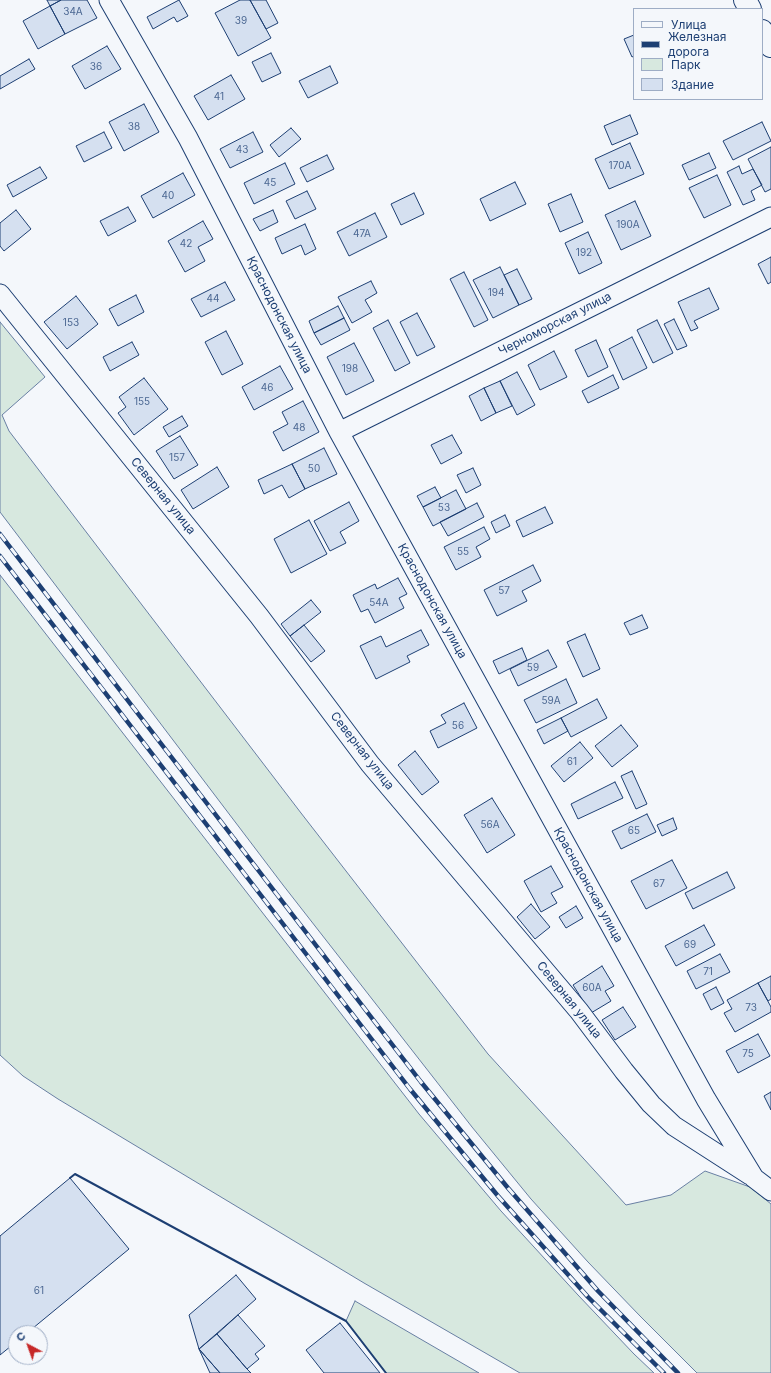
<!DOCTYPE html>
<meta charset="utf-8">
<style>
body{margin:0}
#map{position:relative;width:771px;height:1373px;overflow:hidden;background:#f4f7fb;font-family:Inter,sans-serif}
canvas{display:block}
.legend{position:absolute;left:633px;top:8px;width:130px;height:92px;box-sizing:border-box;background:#f4f7fb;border:1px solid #9eadc5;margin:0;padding:5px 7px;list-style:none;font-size:12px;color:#1d3f73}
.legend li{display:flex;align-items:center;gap:8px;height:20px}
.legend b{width:20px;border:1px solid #9eadc5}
.north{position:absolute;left:8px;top:1325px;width:40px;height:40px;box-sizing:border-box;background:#f4f7fb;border:1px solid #9eadc5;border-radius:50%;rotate:319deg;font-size:11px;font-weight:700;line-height:16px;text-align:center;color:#1d3f73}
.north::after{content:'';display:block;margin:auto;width:14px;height:18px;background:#c62828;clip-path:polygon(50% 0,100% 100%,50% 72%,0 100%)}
</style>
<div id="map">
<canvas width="771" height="1373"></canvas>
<ul class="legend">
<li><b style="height:5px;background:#f4f7fb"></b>Улица</li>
<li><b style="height:5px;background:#1d3f73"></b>Железная дорога</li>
<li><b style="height:11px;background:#d7e8df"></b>Парк</li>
<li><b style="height:11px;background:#d5e0f0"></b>Здание</li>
</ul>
<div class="north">С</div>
</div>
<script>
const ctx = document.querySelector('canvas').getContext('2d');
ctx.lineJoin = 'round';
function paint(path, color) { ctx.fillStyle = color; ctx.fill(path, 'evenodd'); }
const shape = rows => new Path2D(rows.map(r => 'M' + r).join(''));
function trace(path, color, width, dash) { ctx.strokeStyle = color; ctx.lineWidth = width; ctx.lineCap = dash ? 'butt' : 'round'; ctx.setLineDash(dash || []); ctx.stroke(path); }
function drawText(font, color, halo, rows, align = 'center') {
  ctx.font = font + ' Inter,sans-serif'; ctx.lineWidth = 3; ctx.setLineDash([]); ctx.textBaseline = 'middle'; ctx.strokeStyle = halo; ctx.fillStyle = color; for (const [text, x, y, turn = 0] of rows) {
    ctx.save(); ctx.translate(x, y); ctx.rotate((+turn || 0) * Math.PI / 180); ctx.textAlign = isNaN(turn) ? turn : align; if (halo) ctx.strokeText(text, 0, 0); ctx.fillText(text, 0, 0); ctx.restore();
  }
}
const green = shape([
 [0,322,45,377,2,415,9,431,301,813,488,1054,626,1205,671,1195,705,1171,750,1187,771,1204,771,1373,697,1373,640,1316,588,1262,531,1199,472,1127,283,885,0,512,0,322],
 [0,575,419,1114,501,1211,578,1295,634,1354,654,1373,520,1373,364,1283,58,1099,23,1076,0,1055,0,575],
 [355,1301,479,1373,386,1373,346,1321,355,1301]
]);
paint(green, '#d7e8df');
trace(green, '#687fa3', 1);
const building = shape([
 [47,0,61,0,50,6,47,0],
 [61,0,87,0,97,18,65,34,50,6,61,0],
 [179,0,188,16,177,22,174,17,153,29,147,17,179,0],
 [240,0,250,0,271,38,238,56,215,13,240,0],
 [250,0,266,0,278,23,266,29,250,0],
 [50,6,65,34,38,49,23,21,50,6],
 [634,35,634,56,632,57,624,39,634,35],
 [107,46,121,69,85,89,72,66,107,46],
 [271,53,281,73,262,82,252,62,271,53],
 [29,59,35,69,0,89,0,76,29,59],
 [330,66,338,83,308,98,299,81,330,66],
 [231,75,245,99,208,120,194,96,231,75],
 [144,104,159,132,124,151,109,122,144,104],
 [630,115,638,134,612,145,604,126,630,115],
 [762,122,771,141,733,160,723,141,762,122],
 [291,128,301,139,279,157,270,145,291,128],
 [104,132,112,148,84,162,76,146,104,132],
 [253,132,263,152,230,168,220,149,253,132],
 [630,143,644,174,609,189,595,159,630,143],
 [771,147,771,189,765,192,748,159,771,147],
 [709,153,716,168,689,180,682,165,709,153],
 [327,155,334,169,307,182,300,168,327,155],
 [285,163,295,184,254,204,244,183,285,163],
 [739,166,742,174,753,169,762,185,751,191,755,200,743,205,727,172,739,166],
 [40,167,47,178,13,197,7,185,40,167],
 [183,173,195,195,153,218,141,196,183,173],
 [717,175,731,205,704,218,689,188,717,175],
 [515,182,526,204,490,221,480,199,515,182],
 [307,191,316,209,295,219,286,201,307,191],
 [414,193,424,214,401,225,391,204,414,193],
 [571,194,583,222,560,232,548,204,571,194],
 [635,201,651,236,621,250,605,215,635,201],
 [128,207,136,221,108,236,100,221,128,207],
 [16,210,31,229,4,251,0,246,0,223,16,210],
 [273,210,278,222,260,231,253,219,273,210],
 [375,213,387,237,349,256,337,232,375,213],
 [203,221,213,239,198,247,205,261,185,272,168,241,203,221],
 [305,224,316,249,305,255,301,245,282,254,275,238,305,224],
 [588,232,602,263,579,274,565,243,588,232],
 [771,257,771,282,768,284,758,264,771,257],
 [500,267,519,305,493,318,473,280,500,267],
 [517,269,532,299,519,305,504,275,517,269],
 [464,272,488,320,474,327,450,279,464,272],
 [371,281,377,293,365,300,372,312,352,323,338,297,371,281],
 [225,282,235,300,201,317,191,299,225,282],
 [709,288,719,309,694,321,698,328,691,331,678,302,709,288],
 [136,295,144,312,118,326,109,309,136,295],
 [76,296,98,324,67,349,44,322,76,296],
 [338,306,344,318,314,333,309,321,338,306],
 [417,313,435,347,417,356,400,322,417,313],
 [344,318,350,330,321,345,314,333,344,318],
 [674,319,687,346,677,350,664,324,674,319],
 [388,320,410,363,395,371,373,328,388,320],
 [657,320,673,353,653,363,637,330,657,320],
 [226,331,243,364,222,375,205,342,226,331],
 [632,337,647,368,623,380,609,349,632,337],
 [596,340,608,367,588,377,575,350,596,340],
 [132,342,139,355,110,371,103,357,132,342],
 [354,343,374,381,346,395,327,357,354,343],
 [554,351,567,377,540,390,528,365,554,351],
 [280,366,293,389,254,410,242,387,280,366],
 [517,372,535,405,517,415,500,381,517,372],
 [613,375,619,388,588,403,582,391,613,375],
 [144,378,168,409,134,435,118,413,126,407,119,397,144,378],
 [500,381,512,406,496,413,484,388,500,381],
 [484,388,496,413,481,421,469,396,484,388],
 [303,401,319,432,283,451,273,432,288,424,282,412,303,401],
 [182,416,188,426,169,437,163,427,182,416],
 [452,435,462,453,441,464,431,445,452,435],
 [180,436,198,465,174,479,156,451,180,436],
 [324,448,337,474,305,489,292,464,324,448],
 [292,464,305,489,289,498,282,485,264,494,258,480,292,464],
 [217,467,229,487,193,509,181,490,217,467],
 [473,468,481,485,466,493,457,475,473,468],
 [435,487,441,498,423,507,417,496,435,487],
 [456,490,466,509,433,526,423,507,456,490],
 [349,502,359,521,340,532,346,543,330,551,314,521,349,502],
 [477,503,484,517,448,536,440,522,477,503],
 [545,507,553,523,523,537,516,521,545,507],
 [505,515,510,526,496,533,491,522,505,515],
 [309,520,327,554,291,573,274,539,309,520],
 [484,527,490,539,476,547,481,557,456,570,444,547,484,527],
 [533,565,541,581,522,591,527,601,497,616,484,590,533,565],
 [398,578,407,594,399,598,404,608,375,623,368,609,361,612,353,595,375,584,377,589,398,578],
 [311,600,321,612,290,636,281,624,311,600],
 [642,615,648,628,630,635,624,623,642,615],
 [304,625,325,651,311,662,290,636,304,625],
 [421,630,429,645,407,656,410,662,376,679,360,646,381,636,386,647,421,630],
 [585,634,600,669,583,677,567,642,585,634],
 [522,648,527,660,499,674,493,661,522,648],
 [548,650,557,667,518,686,510,669,548,650],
 [566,679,577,703,536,723,524,700,566,679],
 [597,699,607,718,571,737,561,718,597,699],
 [464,703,477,728,438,748,430,731,446,723,441,715,464,703],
 [561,718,568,731,544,744,537,730,561,718],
 [621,725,638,746,612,767,595,746,621,725],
 [580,742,593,758,564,782,551,766,580,742],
 [415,751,439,782,422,795,398,765,415,751],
 [632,771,647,804,636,809,621,776,632,771],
 [615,782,623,798,578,819,571,804,615,782],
 [492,798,515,835,487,853,464,815,492,798],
 [647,814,656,832,621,849,612,831,647,814],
 [673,818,677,829,662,836,657,825,673,818],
 [672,860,687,888,646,909,631,881,672,860],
 [551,866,563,887,551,893,557,903,541,912,524,881,551,866],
 [727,872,735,888,693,909,685,893,727,872],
 [531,904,550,927,535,939,517,917,531,904],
 [576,906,583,918,566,928,559,917,576,906],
 [704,925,715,945,676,966,665,946,704,925],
 [720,954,730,972,696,989,687,971,720,954],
 [602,966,614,986,605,991,611,1001,591,1013,573,985,602,966],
 [771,976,771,999,768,1001,758,983,771,976],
 [758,983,771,1007,771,1012,735,1032,724,1013,732,1009,727,1000,758,983],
 [716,987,724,1003,711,1010,703,994,716,987],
 [623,1007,636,1027,615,1040,602,1020,623,1007],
 [758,1034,770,1056,738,1073,726,1051,758,1034],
 [771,1092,771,1110,764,1096,771,1092],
 [70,1178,129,1249,27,1333,16,1333,16,1342,0,1355,0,1236,70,1178],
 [236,1275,256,1299,199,1349,189,1315,236,1275],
 [238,1315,265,1346,255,1354,259,1359,247,1369,217,1334,238,1315],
 [340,1323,380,1373,324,1373,306,1350,340,1323],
 [217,1334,247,1369,251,1373,220,1373,199,1349,217,1334],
 [199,1349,220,1373,210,1373,199,1349]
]);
paint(building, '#d5e0f0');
trace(building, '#1d3f73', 1);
const street = shape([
 [109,0,188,138,339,432,706,1099,754,1178,771,1191],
 [0,294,259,616,370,764,579,1011,624,1071,651,1104,674,1126,750,1175],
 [339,432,771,217]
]);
const secondary = shape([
 [745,0,750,9],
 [762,31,771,46]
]);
trace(street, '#1d3f73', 21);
trace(secondary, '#1d3f73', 24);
trace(street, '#f4f7fb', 19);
trace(secondary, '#f4f7fb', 22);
const rail = shape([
 [0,534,421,1082,508,1188,598,1291,678,1373],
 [0,556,410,1089,498,1196,588,1297,664,1373]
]);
trace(rail, '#1d3f73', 4.5);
trace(rail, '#f4f7fb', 3, [9]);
trace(shape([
 [70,1178,75,1174,346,1321,386,1373]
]), '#1d3f73', 2);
drawText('10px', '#4b6792', null, [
 ["34А",73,12],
 ["39",241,21],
 ["36",96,67],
 ["41",219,97],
 ["38",134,127],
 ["43",242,150],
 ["170А",620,166],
 ["45",270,183],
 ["40",168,196],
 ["190А",628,225],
 ["47А",362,234],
 ["42",186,244],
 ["192",584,253],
 ["194",496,293],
 ["44",213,299],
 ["153",71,323],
 ["198",350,369],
 ["46",267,388],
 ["155",142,402],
 ["48",299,428],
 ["157",177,458],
 ["50",314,469],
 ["53",444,508],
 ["55",463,552],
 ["57",504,591],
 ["54А",379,603],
 ["59",533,668],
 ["59А",551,701],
 ["56",458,726],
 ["61",572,762],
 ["56А",490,825],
 ["65",634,831],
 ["67",659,884],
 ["69",690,945],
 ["71",708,972],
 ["60А",592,988],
 ["73",751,1008],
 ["75",748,1054],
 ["61",39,1291]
]);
drawText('12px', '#1d3f73', '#f4f7fb', [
 ["Краснодонская улица",279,315,63],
 ["Черноморская улица",555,324,-27],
 ["Северная улица",163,496,51],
 ["Краснодонская улица",432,601,61],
 ["Северная улица",362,751,52],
 ["Краснодонская улица",588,885,61],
 ["Северная улица",569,1000,51]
]);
</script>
